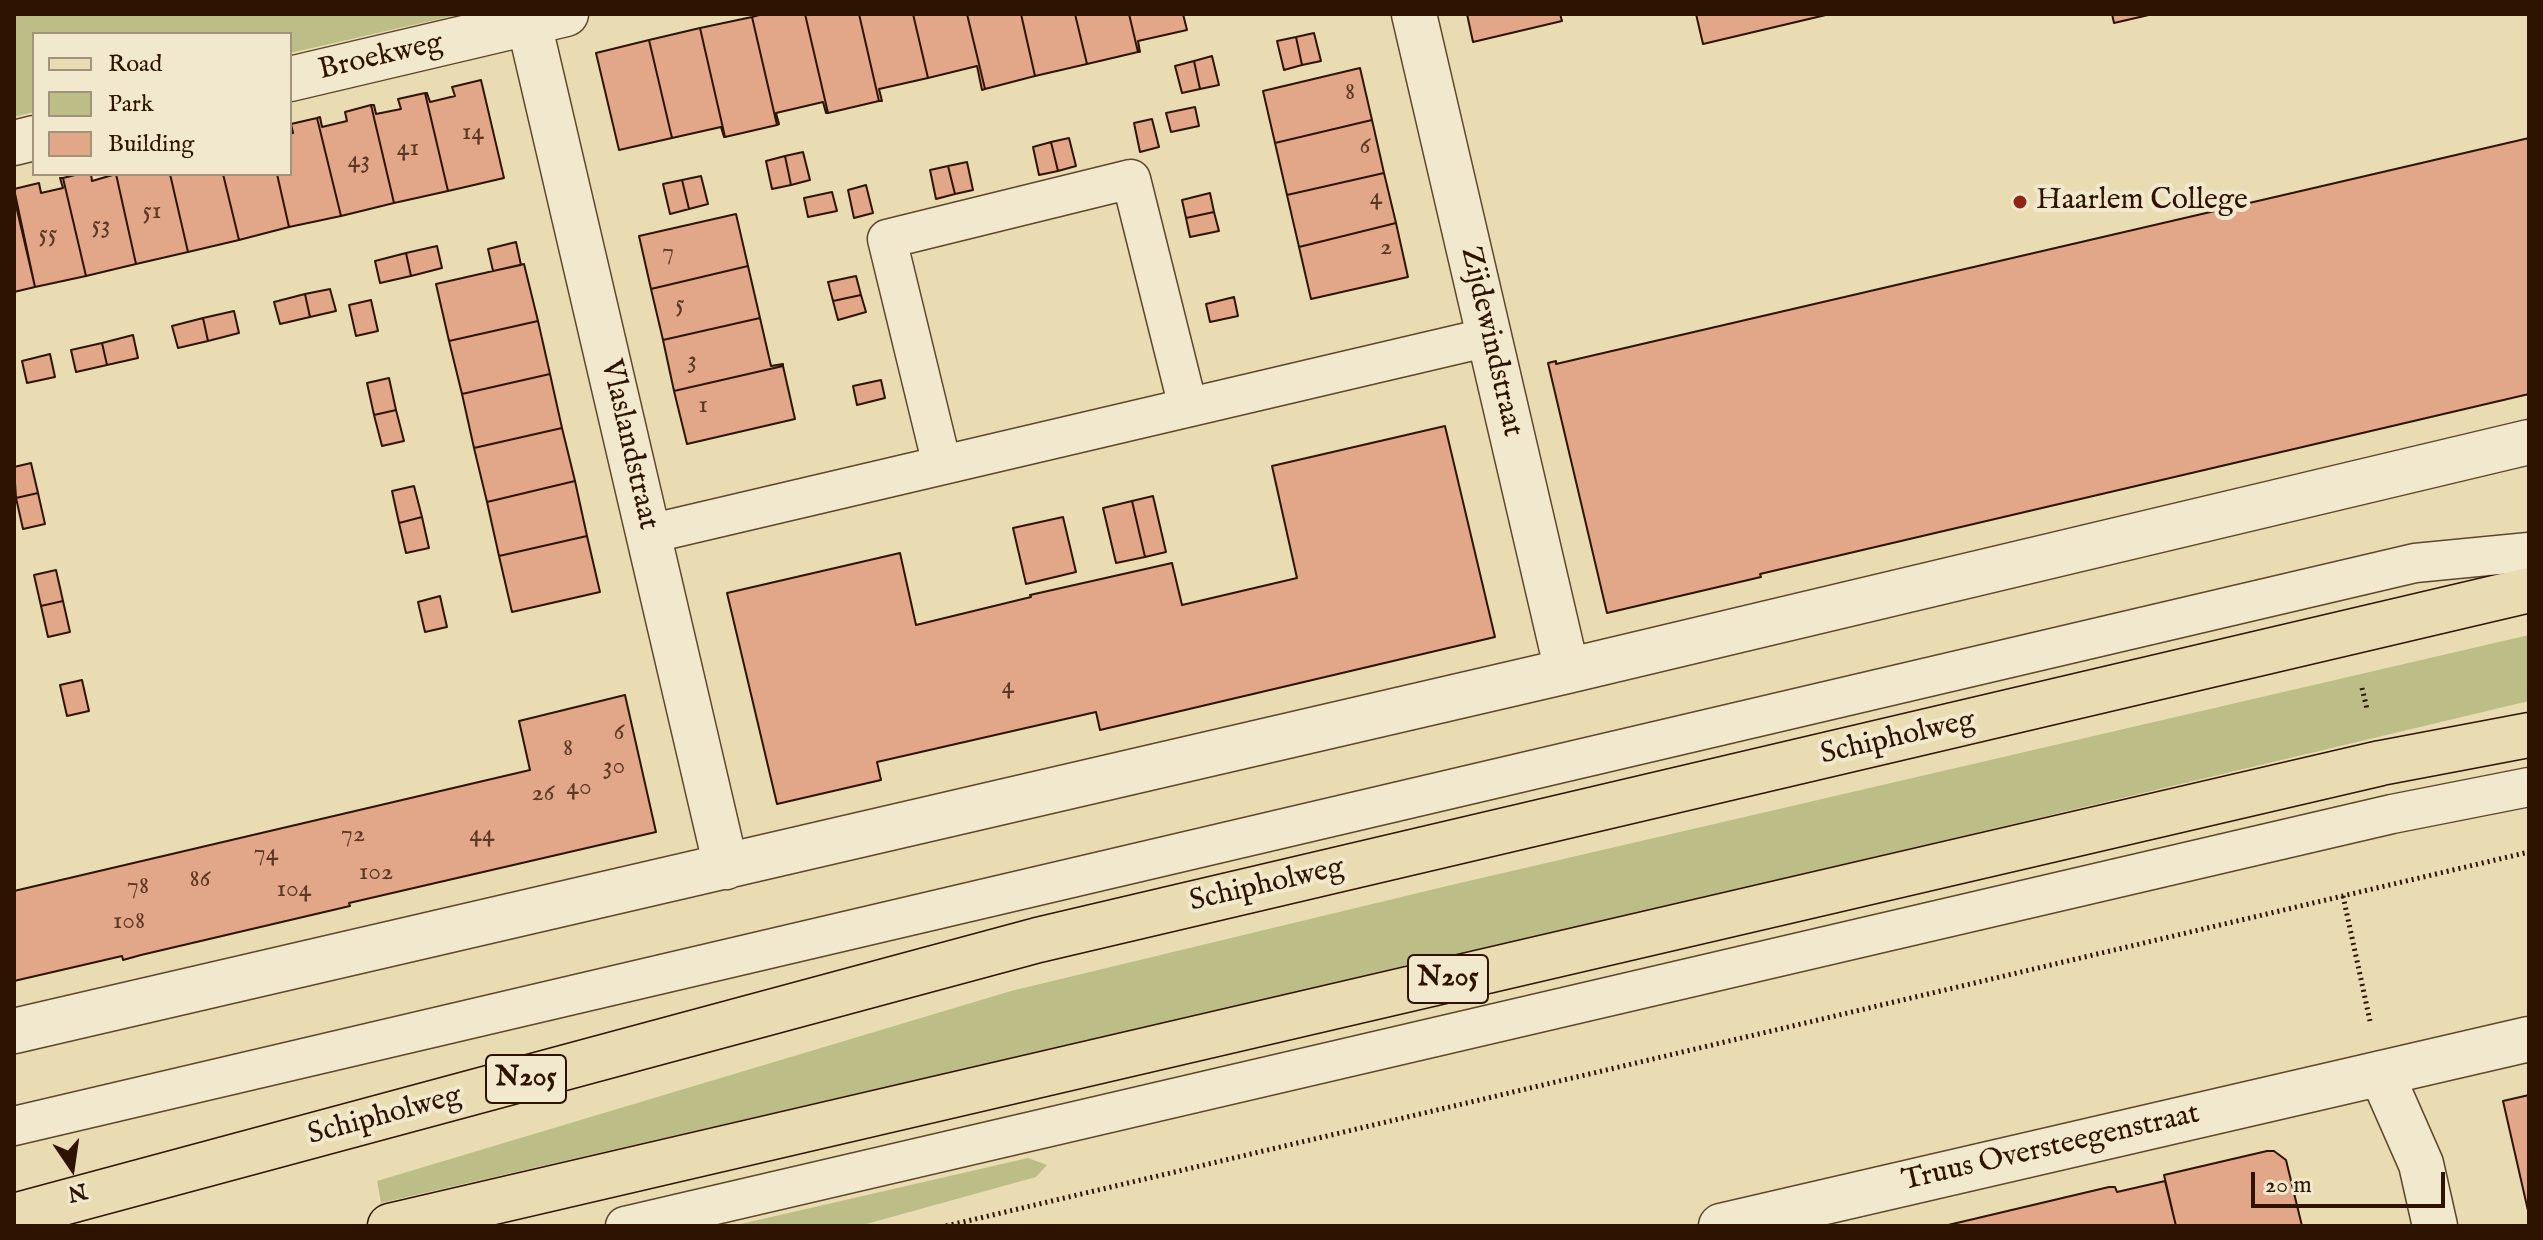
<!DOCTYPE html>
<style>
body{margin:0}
#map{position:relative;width:2543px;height:1240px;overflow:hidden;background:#e9dcb2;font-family:"IM FELL English",serif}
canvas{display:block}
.frame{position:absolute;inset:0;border:16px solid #2e1400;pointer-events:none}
.legend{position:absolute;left:32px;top:32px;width:260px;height:144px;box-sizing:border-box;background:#f1e8cd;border:2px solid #a3937b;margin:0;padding:10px 14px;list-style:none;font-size:24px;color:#2e1400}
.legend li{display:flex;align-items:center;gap:16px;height:40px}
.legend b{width:40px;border:2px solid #a3937b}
.north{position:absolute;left:32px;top:1128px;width:80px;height:80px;-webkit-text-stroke:6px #f1e8cd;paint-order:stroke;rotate:167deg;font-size:22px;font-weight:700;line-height:32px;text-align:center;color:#2e1400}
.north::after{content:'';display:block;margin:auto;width:28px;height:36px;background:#2e1400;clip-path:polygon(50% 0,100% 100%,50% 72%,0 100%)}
.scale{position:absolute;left:2251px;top:1172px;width:194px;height:36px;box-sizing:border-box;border:4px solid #2e1400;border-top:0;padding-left:10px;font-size:24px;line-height:28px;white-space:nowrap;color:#2e1400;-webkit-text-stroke:6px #f1e8cd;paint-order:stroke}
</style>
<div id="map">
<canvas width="2543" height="1240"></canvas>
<div class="frame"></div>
<ul class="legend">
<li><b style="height:10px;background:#e9dcb2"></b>Road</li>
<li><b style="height:22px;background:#bdbe87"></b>Park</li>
<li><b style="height:22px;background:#e2a688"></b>Building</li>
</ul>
<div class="north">N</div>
<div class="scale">20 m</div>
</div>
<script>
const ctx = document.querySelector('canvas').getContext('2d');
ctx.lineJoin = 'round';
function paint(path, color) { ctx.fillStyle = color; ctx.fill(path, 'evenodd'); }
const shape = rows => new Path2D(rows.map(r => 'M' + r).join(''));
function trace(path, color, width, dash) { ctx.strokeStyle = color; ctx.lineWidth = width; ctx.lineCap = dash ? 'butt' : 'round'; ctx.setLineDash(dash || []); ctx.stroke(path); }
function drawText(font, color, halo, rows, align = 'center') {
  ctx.font = font + ' "IM FELL English",serif'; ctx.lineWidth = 8; ctx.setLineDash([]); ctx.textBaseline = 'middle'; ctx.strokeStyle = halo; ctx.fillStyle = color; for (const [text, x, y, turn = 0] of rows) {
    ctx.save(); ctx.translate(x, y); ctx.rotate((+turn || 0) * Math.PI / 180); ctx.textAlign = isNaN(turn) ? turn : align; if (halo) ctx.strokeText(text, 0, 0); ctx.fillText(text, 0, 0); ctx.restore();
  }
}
paint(shape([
 [14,14,461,14,290,53,290,34,34,34,34,112,14,117],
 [2529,635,2529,701,1581,927,381,1203,377,1181,1011,991,1447,886],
 [1028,1158,1047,1165,1036,1177,859,1226,732,1226]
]), '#bdbe87');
const building = shape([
 [763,14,805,14,828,113,826,113,823,102,776,113,779,124,777,125,752,17,763,14],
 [805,14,859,14,879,101,828,113,805,14],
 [859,14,913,14,928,78,879,89,882,101,879,101,859,14],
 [913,14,967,14,985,89,982,90,977,66,928,78,913,14],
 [967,14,1021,14,1035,76,985,89,967,14],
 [1021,14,1075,14,1087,64,1035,76,1021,14],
 [1075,14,1129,14,1138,52,1087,64,1075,14],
 [1129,14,1183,14,1187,30,1138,41,1140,52,1138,52,1129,14],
 [1467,14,1560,14,1562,21,1473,42,1467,14],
 [1696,14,1830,14,1703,44,1696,14],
 [2112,14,2153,14,2114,23,2112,14],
 [752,17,777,125,725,137,700,28,752,17],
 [700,28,725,137,724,137,721,127,672,138,649,40,700,28],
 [1314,33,1321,61,1302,65,1296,37,1314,33],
 [1296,37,1302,65,1284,70,1277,41,1296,37],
 [649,40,672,138,619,150,596,53,649,40],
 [1212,56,1219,85,1200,89,1194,61,1212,56],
 [1194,61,1200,89,1182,93,1175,66,1194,61],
 [1360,68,1372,120,1275,143,1263,91,1360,68],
 [481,80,504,178,448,191,425,93,427,93,430,102,455,96,452,87,481,80],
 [425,93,448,191,394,203,371,105,374,105,376,114,401,109,398,99,425,93],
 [371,105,394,203,341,216,317,118,320,117,322,127,347,121,345,112,371,105],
 [1195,107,1199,126,1171,132,1166,113,1195,107],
 [317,118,341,216,289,227,277,174,290,174,290,134,293,133,291,124,317,118],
 [1152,119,1159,147,1140,152,1134,123,1152,119],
 [1372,120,1384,173,1287,195,1275,143,1372,120],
 [1069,138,1076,166,1058,171,1051,142,1069,138],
 [2529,138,2529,394,1760,574,1761,577,1607,613,1548,363,1556,361,1556,364,2529,138],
 [1051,142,1058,171,1039,175,1033,147,1051,142],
 [803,152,810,180,791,185,785,156,803,152],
 [785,156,791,185,772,189,766,161,785,156],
 [967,162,973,190,955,194,948,166,967,162],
 [948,166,955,194,936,199,930,170,948,166],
 [1384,173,1396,223,1299,247,1287,195,1384,173],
 [79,174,91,174,92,181,116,174,136,264,86,276,63,178,79,174],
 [116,174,170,174,188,252,136,264,116,174],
 [170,174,223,174,239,240,188,252,170,174],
 [223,174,277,174,289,227,239,240,223,174],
 [701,176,708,204,689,209,682,180,701,176],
 [60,178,63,178,86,276,35,287,14,189,39,183,41,193,63,188,60,178],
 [682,180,689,209,670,214,663,184,682,180],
 [866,185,873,213,854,218,848,190,866,185],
 [832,192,837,211,808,217,804,198,832,192],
 [1210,193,1214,212,1186,218,1182,200,1210,193],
 [14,197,35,287,14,292,14,197],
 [1214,212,1219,231,1190,237,1186,218,1214,212],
 [736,214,748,266,651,289,639,236,736,214],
 [1396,223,1408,277,1311,299,1299,247,1396,223],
 [516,242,521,265,493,271,488,249,516,242],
 [437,246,442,268,411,276,406,253,437,246],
 [406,253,411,276,380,283,375,261,406,253],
 [524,264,538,321,449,341,436,284,524,264],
 [748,266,760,318,663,340,651,289,748,266],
 [856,276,861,295,833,301,828,282,856,276],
 [330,289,336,311,310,317,305,294,330,289],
 [305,294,310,317,280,324,274,302,305,294],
 [861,295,866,312,838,320,833,301,861,295],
 [1234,297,1238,316,1210,322,1206,304,1234,297],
 [371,300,378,331,356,336,349,305,371,300],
 [234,311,239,333,208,341,203,318,234,311],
 [203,318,208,341,178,348,172,326,203,318],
 [760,318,771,366,783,364,783,366,674,391,663,340,760,318],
 [538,321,550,374,462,394,449,341,538,321],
 [133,335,138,358,107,365,102,343,133,335],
 [102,343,107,365,76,372,71,350,102,343],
 [50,354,55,377,27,383,22,361,50,354],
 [783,366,795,419,687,444,674,391,783,366],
 [550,374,562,428,474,448,462,394,550,374],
 [389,378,396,410,374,415,367,383,389,378],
 [881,380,885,398,857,405,853,386,881,380],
 [396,410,404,441,382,446,374,415,396,410],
 [1445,426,1495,637,1100,730,1096,712,877,762,881,780,777,804,727,593,900,553,916,625,1031,597,1030,595,1172,563,1182,605,1297,578,1272,466,1445,426],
 [562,428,575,481,487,502,474,448,562,428],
 [31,463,38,493,16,498,14,467,31,463],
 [575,481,587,536,499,556,487,502,575,481],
 [414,486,422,517,399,523,392,491,414,486],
 [38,493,45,524,23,529,16,498,38,493],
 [1153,496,1166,552,1145,557,1132,501,1153,496],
 [1132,501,1145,557,1116,563,1103,508,1132,501],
 [422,517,429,548,406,553,399,523,422,517],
 [1063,517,1076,572,1026,584,1013,528,1063,517],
 [587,536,600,592,512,612,499,556,587,536],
 [56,570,63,601,41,606,34,575,56,570],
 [440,596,447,627,425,632,418,602,440,596],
 [63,601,70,632,48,637,41,606,63,601],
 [82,680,89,711,67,716,60,685,82,680],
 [625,695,656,832,349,903,350,906,141,955,123,960,122,956,14,981,14,891,530,770,519,721,625,695],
 [2529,1095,2529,1215,2503,1101,2529,1095],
 [2267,1151,2274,1151,2286,1160,2302,1226,2176,1226,2164,1175,2267,1151],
 [2165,1181,2176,1226,1944,1226,2109,1187,2115,1187,2117,1192,2165,1181]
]);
paint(building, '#e2a688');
trace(building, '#2e1400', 2);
const service = shape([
 [942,465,887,239,1131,179,1188,407],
 [649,534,1489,337],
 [14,1126,2415,563,2529,552],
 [625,1226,2392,814,2529,787]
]);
const minor = shape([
 [1414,14,1567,671],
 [529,23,726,867],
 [290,79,566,14],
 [14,143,34,138],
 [14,1031,1567,671,2529,442],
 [2381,1073,2421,1164,2435,1226],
 [1721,1226,2529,1039]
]);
const primary = shape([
 [14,1216,1038,940,2529,590],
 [390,1226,2381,763,2529,735]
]);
trace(service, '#5d462c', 41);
trace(minor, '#5d462c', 47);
trace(primary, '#2e1400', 47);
trace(shape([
 [2362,688,2367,709],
 [2343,896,2370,1021],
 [946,1226,2529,852]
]), '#2e1400', 5, [2, 4]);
trace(service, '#f1e8cd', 38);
trace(minor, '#f1e8cd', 44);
trace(primary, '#e9dcb2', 44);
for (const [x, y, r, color] of [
 [2020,202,8,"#8f2418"]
]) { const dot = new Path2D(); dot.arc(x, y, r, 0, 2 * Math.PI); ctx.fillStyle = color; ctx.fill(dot); trace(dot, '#f1e8cd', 3); }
drawText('26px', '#5b3822', null, [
 ["8",1350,94],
 ["14",473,134],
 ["6",1365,148],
 ["41",408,150],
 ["43",359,162],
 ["4",1376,199],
 ["51",152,213],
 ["53",101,227],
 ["55",48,236],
 ["2",1386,249],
 ["7",668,254],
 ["5",680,306],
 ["3",692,362],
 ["1",703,407],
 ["4",1008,688],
 ["6",619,734],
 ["8",568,750],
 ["30",614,768],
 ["40",579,789],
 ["26",543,795],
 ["72",353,836],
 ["44",482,836],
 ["74",266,855],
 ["102",376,874],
 ["86",200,881],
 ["78",138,888],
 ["104",294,891],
 ["108",129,923]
]);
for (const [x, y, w] of [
 [1448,979,80],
 [526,1079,80]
]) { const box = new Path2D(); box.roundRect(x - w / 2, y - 24, w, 48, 6); ctx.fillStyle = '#f1e8cd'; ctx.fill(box); trace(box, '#2e1400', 2); }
drawText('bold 28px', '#2e1400', null, [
 ["N205",1448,979],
 ["N205",526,1079]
]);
drawText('30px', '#2e1400', '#f1e8cd', [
 ["Broekweg",381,58,-13],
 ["Zijdewindstraat",1490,342,77],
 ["Vlaslandstraat",628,445,77],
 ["Schipholweg",1898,739,-13],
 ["Schipholweg",1267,886,-13],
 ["Schipholweg",385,1117,-15],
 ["Truus Oversteegenstraat",2051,1149,-13]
]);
drawText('30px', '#2e1400', '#f1e8cd', [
 ["Haarlem College",2036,202]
], 'left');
</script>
